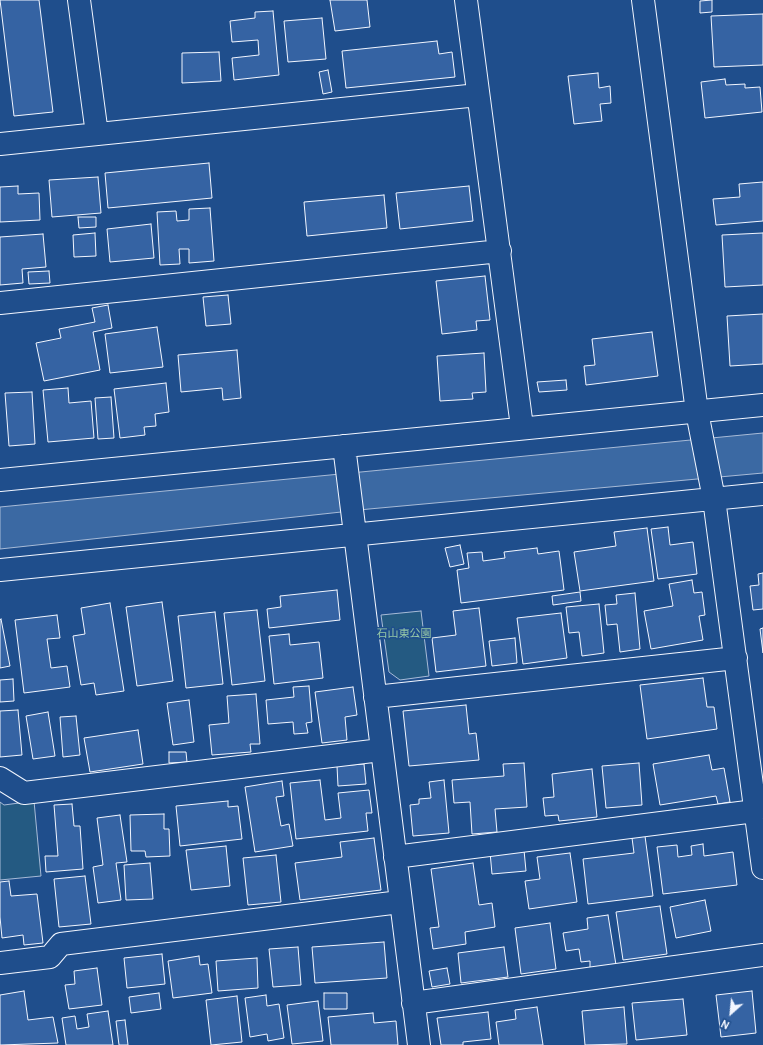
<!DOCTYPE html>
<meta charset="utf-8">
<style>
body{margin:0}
#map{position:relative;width:763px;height:1045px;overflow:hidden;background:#1f4e8c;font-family:Overpass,sans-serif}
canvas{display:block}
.north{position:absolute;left:711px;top:993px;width:40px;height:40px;-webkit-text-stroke:3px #1f4e8c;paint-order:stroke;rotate:207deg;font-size:11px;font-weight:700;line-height:16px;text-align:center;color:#f2f6ff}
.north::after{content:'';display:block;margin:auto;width:14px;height:18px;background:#f2f6ff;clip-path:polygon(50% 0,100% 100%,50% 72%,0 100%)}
</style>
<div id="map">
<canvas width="763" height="1045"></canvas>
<div class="north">N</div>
</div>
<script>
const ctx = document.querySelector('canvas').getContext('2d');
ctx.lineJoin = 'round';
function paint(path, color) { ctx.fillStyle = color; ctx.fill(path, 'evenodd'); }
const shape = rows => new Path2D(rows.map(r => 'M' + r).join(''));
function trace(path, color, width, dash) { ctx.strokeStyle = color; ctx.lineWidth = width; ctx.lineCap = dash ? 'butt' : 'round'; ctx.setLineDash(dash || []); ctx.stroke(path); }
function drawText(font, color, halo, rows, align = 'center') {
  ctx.font = font + ' Overpass,"Noto Sans JP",sans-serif'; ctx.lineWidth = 3; ctx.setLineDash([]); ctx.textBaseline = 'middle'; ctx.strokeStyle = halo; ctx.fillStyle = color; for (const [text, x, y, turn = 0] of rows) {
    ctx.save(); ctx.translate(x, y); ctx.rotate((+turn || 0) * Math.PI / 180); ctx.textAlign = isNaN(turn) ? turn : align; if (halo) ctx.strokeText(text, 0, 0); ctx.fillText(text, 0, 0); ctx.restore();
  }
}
const green = shape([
 [421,611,429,676,400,680,389,672,381,615,421,611],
 [34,801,41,876,0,880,0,802,4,805,34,801]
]);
paint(green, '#245a82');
trace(green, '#a8bbd7', 1);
const water = shape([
 [763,433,763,473,369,509,0,549,0,507,763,433]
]);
paint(water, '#3b69a3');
trace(water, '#a8bbd7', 1);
const building = shape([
 [0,0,39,0,53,112,14,116,0,0],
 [330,0,367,0,370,27,335,31,330,0],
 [712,0,712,12,700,13,700,1,712,0],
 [273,11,279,75,234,80,232,58,259,55,258,40,232,42,230,21,255,18,255,12,273,11],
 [763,14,763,65,714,67,711,16,763,14],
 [322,18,326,59,288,62,284,21,322,18],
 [437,41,439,54,452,52,455,77,346,88,342,51,437,41],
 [219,52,221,81,182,83,182,53,219,52],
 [328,70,332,92,323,94,319,72,328,70],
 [598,73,599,88,610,86,611,103,600,104,602,121,574,124,568,76,598,73],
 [725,79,726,85,745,84,745,88,760,87,762,112,705,118,701,82,725,79],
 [209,163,212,198,108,208,105,173,209,163],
 [98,177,101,213,52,217,49,180,98,177],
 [763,182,763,221,716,225,713,199,740,197,739,184,763,182],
 [18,186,18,194,39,193,40,220,0,222,0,187,18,186],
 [469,186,473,221,400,229,396,193,469,186],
 [384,195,387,228,307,236,304,202,384,195],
 [210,208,214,261,189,263,189,249,179,249,180,264,160,265,157,212,176,211,177,221,189,220,189,209,210,208],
 [78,217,96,217,96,227,79,228,78,217],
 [151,224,154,258,110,262,107,229,151,224],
 [95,233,96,256,74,257,73,235,95,233],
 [763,233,763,285,725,287,722,235,763,233],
 [43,234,46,267,22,269,23,283,0,285,0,237,43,234],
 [49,271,50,283,29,284,28,272,49,271],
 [485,276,490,320,476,321,477,330,442,334,436,281,485,276],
 [228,295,231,324,206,326,203,297,228,295],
 [108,305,112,328,93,332,100,370,44,381,36,343,61,338,59,329,95,322,92,308,108,305],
 [763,314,763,364,730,366,727,316,763,314],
 [157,327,163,367,110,373,105,334,157,327],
 [652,332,658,376,586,385,584,366,595,365,592,339,652,332],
 [237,350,241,398,223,400,222,388,181,392,178,355,237,350],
 [484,353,486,392,472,393,473,399,440,401,437,356,484,353],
 [566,380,567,390,539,392,537,382,566,380],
 [166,383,169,412,155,414,156,426,144,427,145,435,120,438,114,389,166,383],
 [68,388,69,403,91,401,94,438,48,442,43,390,68,388],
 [32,392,35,444,9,446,5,393,32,392],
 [111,397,114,438,98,439,95,398,111,397],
 [668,527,670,545,693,542,697,574,658,579,651,529,668,527],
 [647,528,654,581,580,591,574,552,616,546,614,532,647,528],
 [460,545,464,564,450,567,445,548,460,545],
 [537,548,538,554,559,551,564,590,461,603,457,570,469,568,467,553,482,552,483,561,505,558,504,552,537,548],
 [763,573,763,609,753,610,750,586,759,585,758,574,763,573],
 [692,580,694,593,702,592,705,615,699,616,703,640,651,649,644,611,673,606,669,584,692,580],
 [337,590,340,620,269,628,267,609,281,607,280,596,337,590],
 [580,592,581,601,553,605,552,596,580,592],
 [635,593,640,649,620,652,617,624,607,625,605,605,617,604,616,595,635,593],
 [162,602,173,681,137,686,126,607,162,602],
 [110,603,124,691,96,695,94,683,81,685,73,636,85,634,81,608,110,603],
 [599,604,604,653,582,656,579,632,569,633,566,607,599,604],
 [479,608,486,666,436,672,432,638,456,635,453,611,479,608],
 [257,610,265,681,232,685,224,613,257,610],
 [215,612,223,684,186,688,178,616,215,612],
 [561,613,567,658,523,664,517,618,561,613],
 [57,615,60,638,47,639,51,668,67,666,70,687,24,693,15,620,57,615],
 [1,619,10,666,0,668,0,620,1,619],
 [763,628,763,653,760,629,763,628],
 [289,634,290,645,319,642,323,678,274,684,269,636,289,634],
 [515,638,517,663,492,666,489,641,515,638],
 [703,678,707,707,714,707,717,729,647,739,640,685,703,678],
 [13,679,14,701,0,702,0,680,13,679],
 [309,686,312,722,306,723,308,733,294,734,293,722,268,724,266,700,294,697,293,687,309,686],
 [353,687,357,715,345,717,347,740,322,743,315,692,353,687],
 [256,694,260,744,250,744,251,752,212,755,209,725,229,723,227,696,256,694],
 [189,700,194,742,173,745,167,703,189,700],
 [466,705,469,734,476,733,479,760,409,766,403,711,466,705],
 [18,710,22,755,0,757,0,711,18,710],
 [48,712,55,756,33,759,26,716,48,712],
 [76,716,80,755,63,757,60,717,76,716],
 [138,730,143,764,90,772,84,738,138,730],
 [169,752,186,752,187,762,169,763,169,752],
 [709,755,712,770,724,768,730,802,718,804,716,796,660,805,653,764,709,755],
 [524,763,527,807,495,809,497,832,472,834,470,802,454,803,452,780,504,776,503,764,524,763],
 [639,763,642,805,606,808,602,766,639,763],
 [364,764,366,784,338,786,337,766,364,764],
 [592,769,597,817,559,821,558,815,545,816,543,798,554,797,552,774,592,769],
 [320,780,325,820,341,818,338,793,369,790,372,813,366,813,368,831,296,839,290,783,320,780],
 [444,780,449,833,413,836,410,805,419,804,419,799,431,798,429,782,444,780],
 [282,781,284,796,276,797,281,826,289,824,293,846,255,852,245,787,282,781],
 [228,801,228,807,238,806,242,839,180,846,176,806,228,801],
 [72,804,74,826,80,826,83,869,46,872,45,856,58,856,54,805,72,804],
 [164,814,164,829,169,829,170,856,146,857,145,851,131,851,130,815,164,814],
 [120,815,127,862,116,863,121,900,98,903,93,867,103,865,97,818,120,815],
 [645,836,653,896,588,904,583,859,634,853,632,838,645,836],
 [374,838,381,890,300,900,295,863,342,857,340,842,374,838],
 [703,844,704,856,733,852,737,885,663,894,657,847,677,845,678,857,692,855,691,846,703,844],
 [226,846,230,886,191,890,186,850,226,846],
 [524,850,526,871,492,874,490,852,524,850],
 [570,853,577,902,529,909,525,881,540,879,537,857,570,853],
 [276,855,281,902,248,905,243,858,276,855],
 [150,863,153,899,126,900,124,865,150,863],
 [473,863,479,905,492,903,495,927,465,932,466,944,433,949,430,928,439,927,431,869,473,863],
 [85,876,91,924,59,927,54,879,85,876],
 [9,881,11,896,37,894,43,943,24,945,23,935,2,938,0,917,0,882,9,881],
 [705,900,711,931,676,938,670,907,705,900],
 [660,906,667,954,623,960,616,912,660,906],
 [608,915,616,965,590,969,590,961,581,962,579,949,566,951,563,933,588,929,587,918,608,915],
 [550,923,556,969,521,974,515,928,550,923],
 [384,942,387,978,315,983,312,947,384,942],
 [298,947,301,985,273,987,269,949,298,947],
 [504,947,508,977,461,983,458,953,504,947],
 [162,954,165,984,127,988,124,958,162,954],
 [199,956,200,965,208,964,212,993,173,998,168,961,199,956],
 [257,958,258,988,218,991,216,961,257,958],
 [97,968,102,1005,69,1009,65,985,75,984,74,971,97,968],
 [447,968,450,984,432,987,429,971,447,968],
 [24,991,28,1020,53,1017,58,1043,0,1045,0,995,24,991],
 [752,991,756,1033,721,1037,716,995,752,991],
 [159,993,161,1009,131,1013,129,997,159,993],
 [324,993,347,993,347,1009,324,1009,324,993],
 [266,995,267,1006,279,1004,284,1038,268,1041,267,1034,250,1037,245,998,266,995],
 [237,996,242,1042,211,1045,206,1000,237,996],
 [683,999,687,1035,636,1040,632,1003,683,999],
 [318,1001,323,1041,292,1044,287,1005,318,1001],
 [537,1007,543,1045,499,1045,496,1022,516,1019,515,1010,537,1007],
 [624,1007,627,1044,585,1045,582,1011,624,1007],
 [108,1011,113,1045,66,1045,62,1018,75,1016,77,1029,89,1027,87,1014,108,1011],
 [488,1012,491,1039,463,1042,463,1045,441,1045,437,1018,488,1012],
 [373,1013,374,1023,396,1021,398,1045,331,1045,328,1017,373,1013],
 [125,1020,128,1045,119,1045,116,1021,125,1020]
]);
paint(building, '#3563a3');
trace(building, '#f2f6ff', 1);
const minor = shape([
 [79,0,97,134],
 [466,0,522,427],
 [643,0,697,412,714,499,763,868],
 [0,144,478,95],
 [0,303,500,251],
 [344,446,419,1045],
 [0,480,763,405],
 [0,570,763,494],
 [375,697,736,658],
 [0,778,24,793,381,750],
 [395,857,755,811],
 [0,963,50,957,61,944,400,902],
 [413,1003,763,955]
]);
trace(minor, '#f2f6ff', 24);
trace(minor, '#1f4e8c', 22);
drawText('11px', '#97c8a6', '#1f4e8c', [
 ["石山東公園",404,635]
]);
</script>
